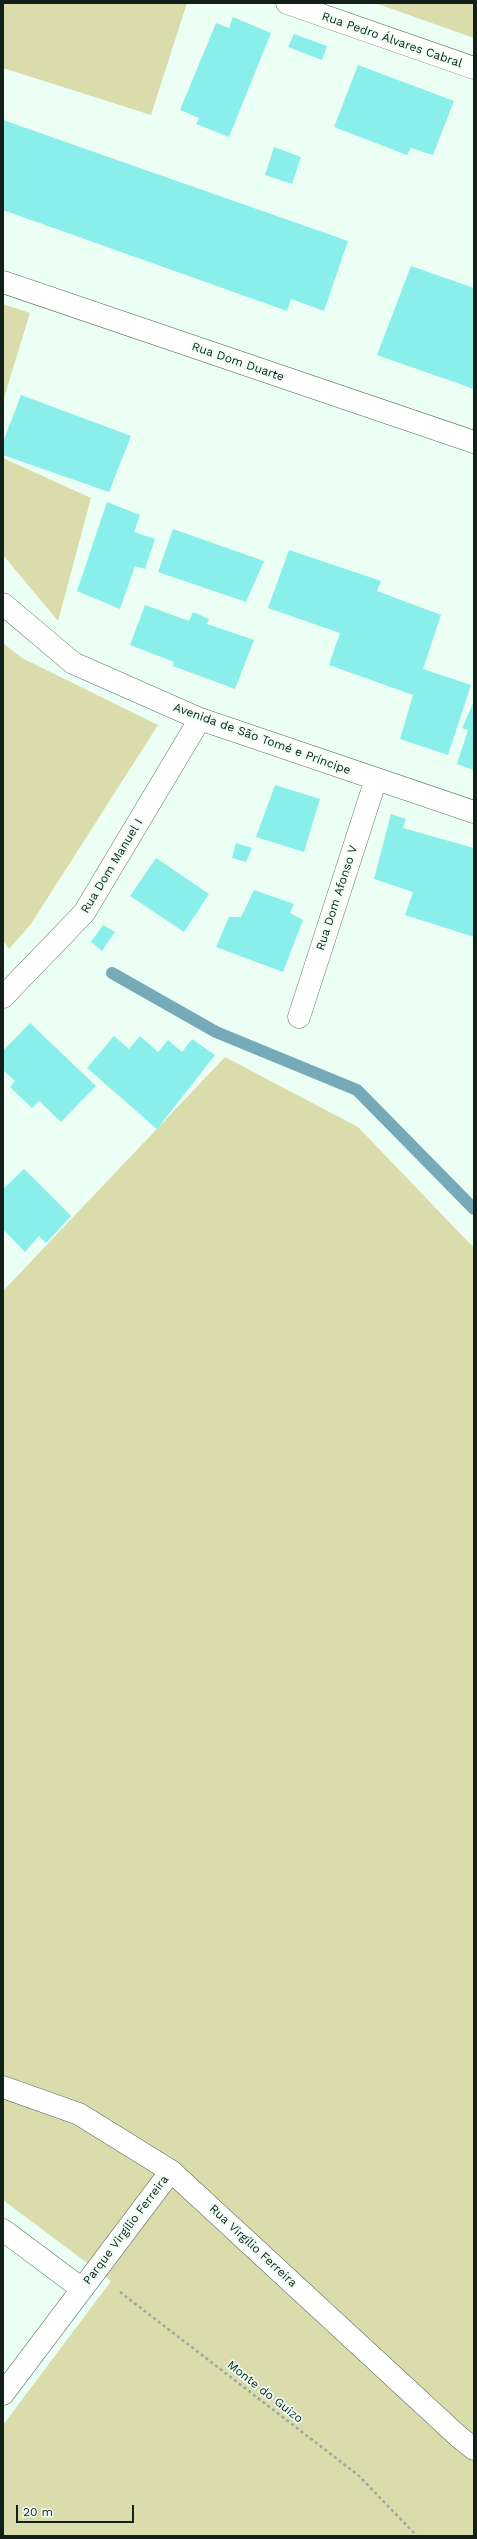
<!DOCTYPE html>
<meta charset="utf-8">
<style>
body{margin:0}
#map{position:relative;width:477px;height:2539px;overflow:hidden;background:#ecfff5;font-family:"Work Sans",sans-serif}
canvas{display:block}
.frame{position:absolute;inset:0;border:4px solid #131f19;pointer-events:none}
.scale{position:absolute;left:16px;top:2505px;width:118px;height:18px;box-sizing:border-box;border:2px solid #131f19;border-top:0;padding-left:5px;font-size:12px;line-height:14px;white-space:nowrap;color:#131f19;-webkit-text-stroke:3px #ecfff5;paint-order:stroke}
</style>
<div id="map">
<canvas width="477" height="2539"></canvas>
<div class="frame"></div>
<div class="scale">20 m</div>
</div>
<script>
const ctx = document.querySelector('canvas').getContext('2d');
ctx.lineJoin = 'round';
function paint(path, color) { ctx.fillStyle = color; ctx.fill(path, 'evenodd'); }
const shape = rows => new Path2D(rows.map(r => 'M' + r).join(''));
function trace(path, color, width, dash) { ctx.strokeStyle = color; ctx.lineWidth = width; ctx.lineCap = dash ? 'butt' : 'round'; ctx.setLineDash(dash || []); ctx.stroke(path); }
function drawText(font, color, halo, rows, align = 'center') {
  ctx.font = font + ' "Work Sans",sans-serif'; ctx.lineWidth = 3.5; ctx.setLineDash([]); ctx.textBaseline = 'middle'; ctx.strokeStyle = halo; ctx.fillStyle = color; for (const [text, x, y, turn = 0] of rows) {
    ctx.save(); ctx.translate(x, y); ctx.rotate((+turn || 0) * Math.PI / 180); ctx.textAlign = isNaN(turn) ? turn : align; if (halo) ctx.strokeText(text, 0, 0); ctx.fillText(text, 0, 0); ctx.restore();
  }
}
paint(shape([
 [3,3,187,3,151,115,3,68],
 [375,3,474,3,474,38],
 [3,304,30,313,3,401],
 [3,458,91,498,58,621,3,555],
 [3,643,22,658,158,725,31,924,9,949,3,940],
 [225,1057,358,1127,474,1248,474,2536,3,2536,3,2425,111,2281,3,2200,3,1291]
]), '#dbdcab');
trace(shape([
 [112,973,216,1032,357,1090,474,1209]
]), '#76aab9', 12);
paint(shape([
 [233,17,271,33,229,137,196,124,199,118,180,110,216,23,229,28],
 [294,34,327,46,322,60,288,47],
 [358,65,454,101,433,155,411,148,407,155,334,127],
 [3,120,348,241,324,311,291,299,287,311,3,210],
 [274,147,301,157,292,184,265,175],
 [411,266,474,288,474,389,377,355],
 [21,395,131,436,109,492,3,455,3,442],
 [107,502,140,515,134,532,155,539,145,569,135,566,120,609,77,591],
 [173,529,264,561,246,602,158,572],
 [289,550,381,581,377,591,441,615,423,669,471,685,448,755,400,739,413,695,329,665,340,633,268,608],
 [145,605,189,621,193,612,209,619,207,624,254,640,235,689,173,666,174,662,130,645],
 [474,701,474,770,457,764,468,730,462,728],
 [275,785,320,799,304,852,256,837],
 [391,814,406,819,403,828,474,848,474,937,405,915,413,892,374,879],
 [236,843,252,848,246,862,232,858],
 [156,858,209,894,184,932,130,896],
 [254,890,294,904,290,913,303,920,283,972,216,947,229,917,241,917],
 [103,925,115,932,102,951,91,942],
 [30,1023,96,1086,61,1122,39,1101,32,1108,10,1087,15,1081,3,1070,3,1051],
 [114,1036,129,1049,140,1036,158,1052,168,1040,182,1052,192,1039,215,1055,157,1129,87,1068],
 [24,1169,71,1216,46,1243,39,1236,25,1252,3,1229,3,1189]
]), '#8aeeeb');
const minor = shape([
 [287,3,474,68],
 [3,282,474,442],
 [3,604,73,663,200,719,474,812],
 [3,997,84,913,200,719],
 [299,1017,376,779],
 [3,2087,79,2114,171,2171,459,2437,474,2449],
 [3,2230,82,2289],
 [3,2394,171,2171]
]);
trace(minor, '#597467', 23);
trace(shape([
 [120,2292,358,2475,417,2536]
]), '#99a9a0', 2.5, [3, 3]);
trace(minor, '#fff', 22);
drawText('12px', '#131f19', '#ecfff5', [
 ["Rua Pedro Álvares Cabral",392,40,19],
 ["Rua Dom Duarte",238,362,19],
 ["Avenida de São Tomé e Príncipe",262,739,20],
 ["Rua Dom Manuel I",112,866,-59],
 ["Rua Dom Afonso V",337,898,-72],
 ["Parque Virgílio Ferreira",126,2230,-53],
 ["Rua Virgílio Ferreira",253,2246,43],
 ["Monte do Guizo",265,2392,38]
]);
</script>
